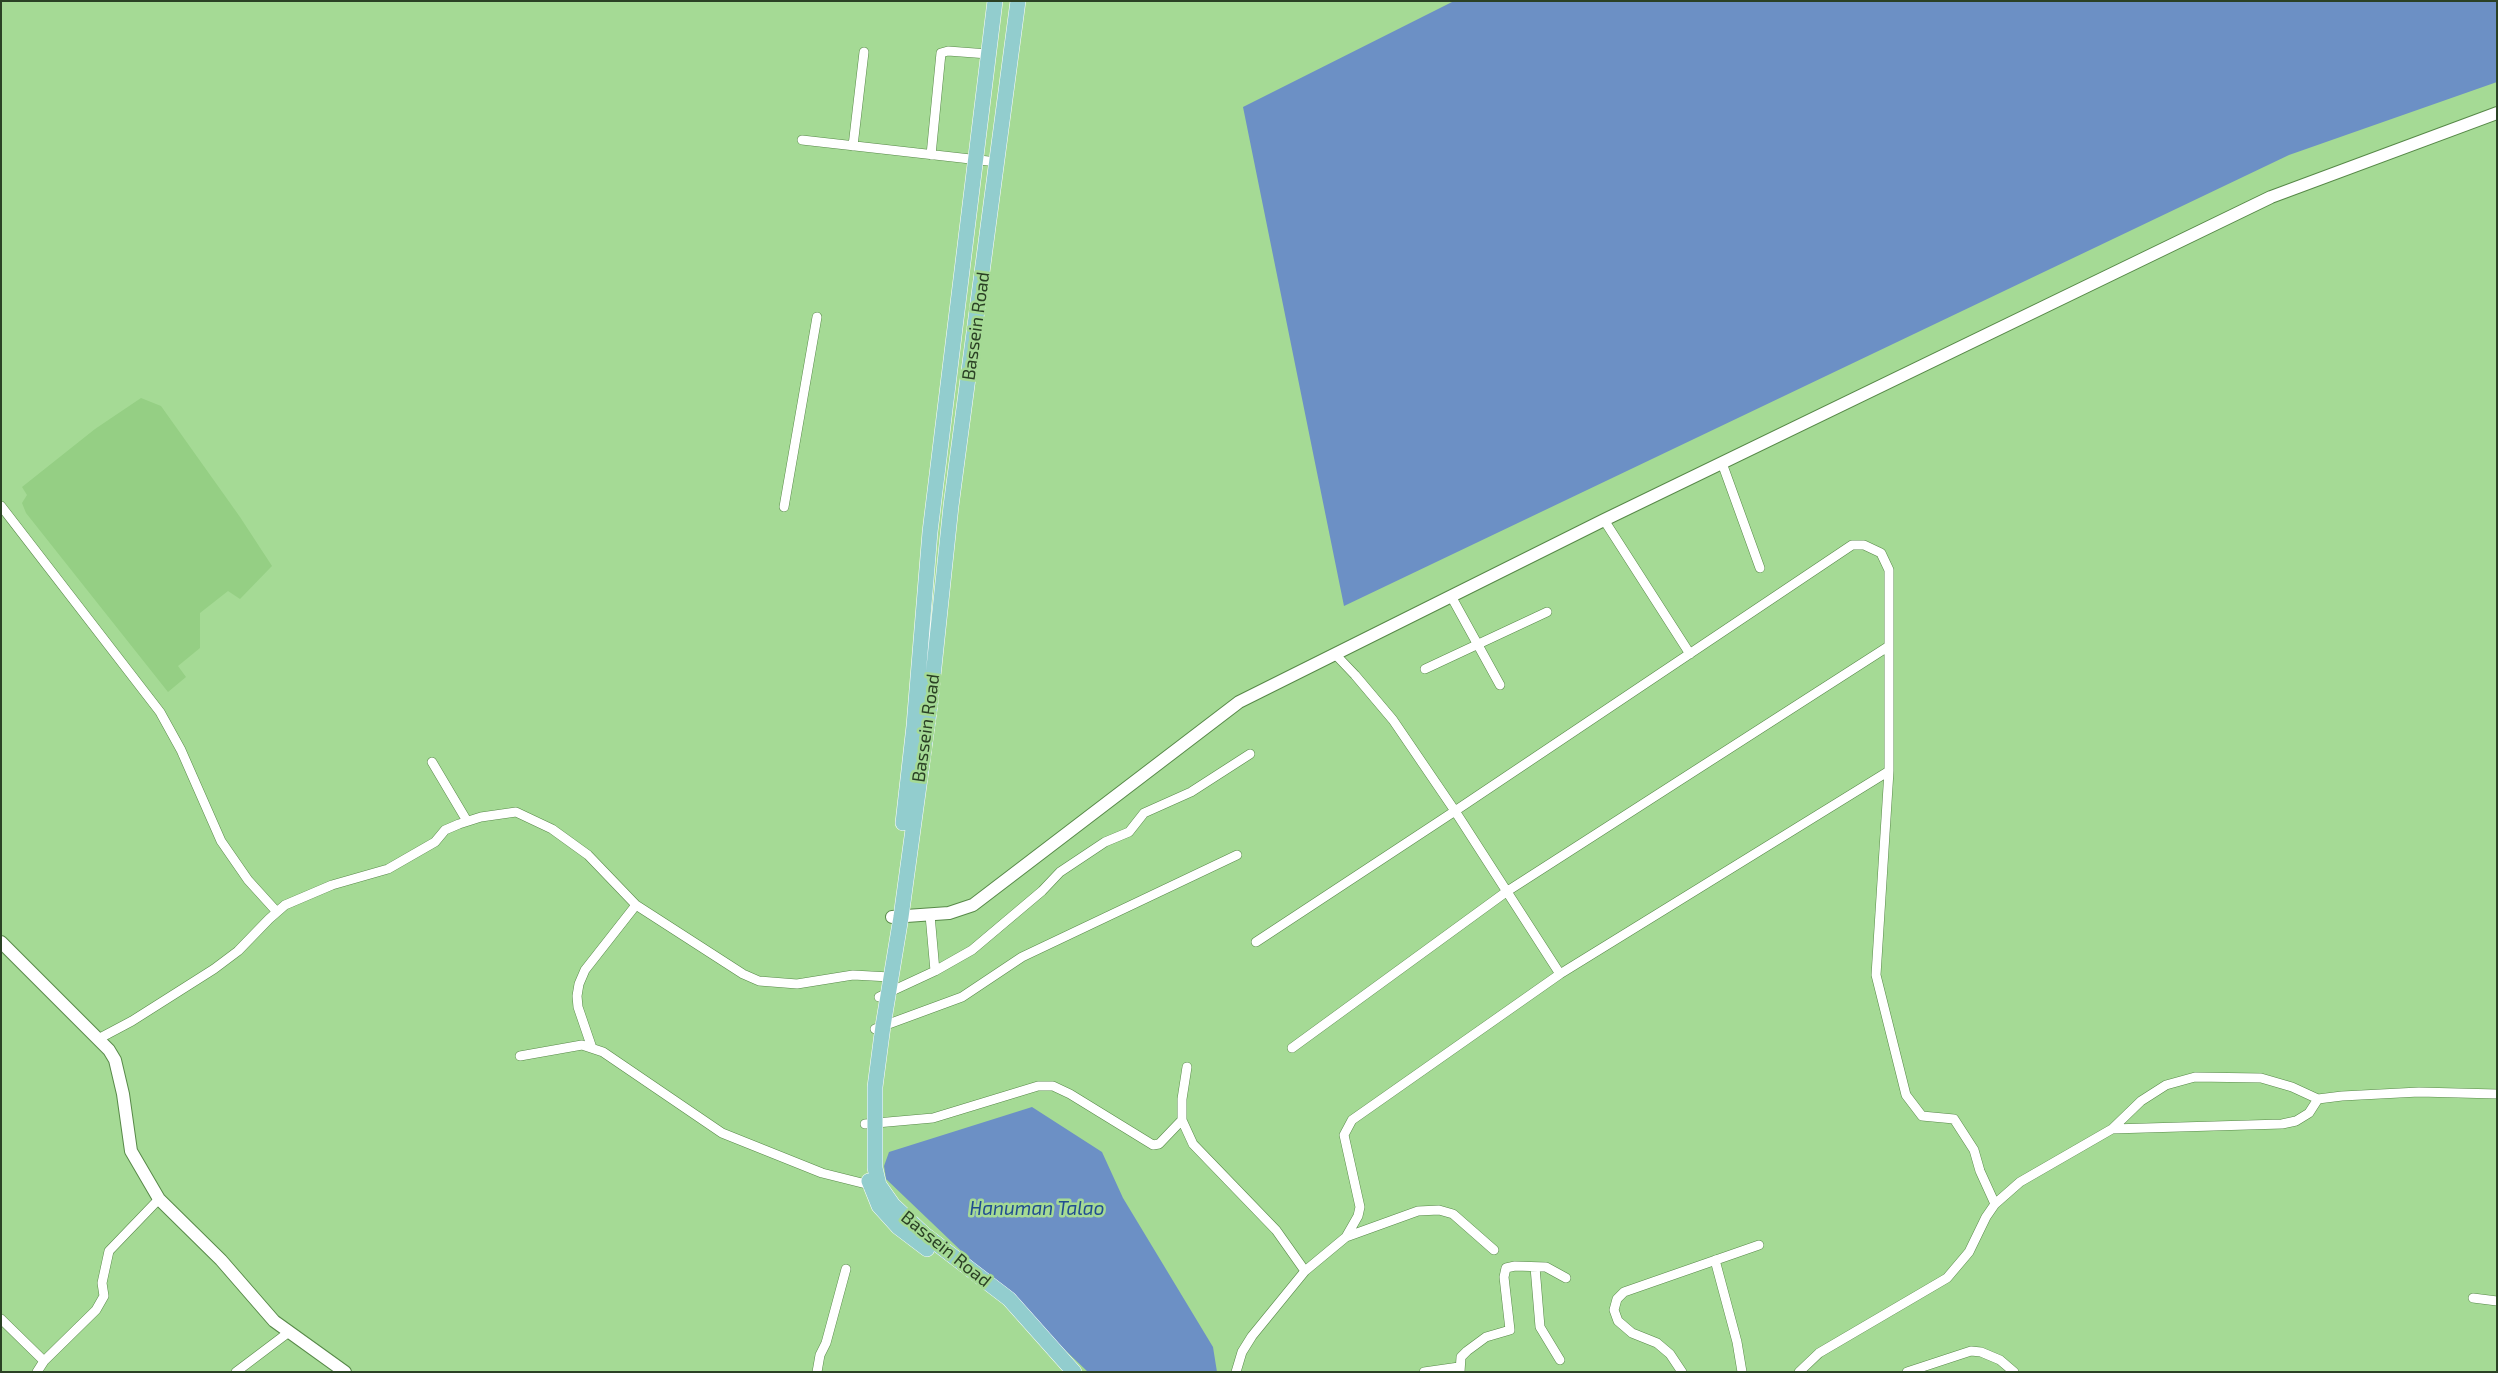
<!DOCTYPE html>
<style>
body{margin:0}
#map{position:relative;width:2498px;height:1373px;overflow:hidden;background:#a5da95;font-family:"Exo 2",sans-serif}
canvas{display:block}
.frame{position:absolute;inset:0;border:2px solid #2b4125;pointer-events:none}
</style>
<div id="map">
<canvas width="2498" height="1373"></canvas>
<div class="frame"></div>
</div>
<script>
const ctx = document.querySelector('canvas').getContext('2d');
ctx.lineJoin = 'round';
function paint(path, color) { ctx.fillStyle = color; ctx.fill(path, 'evenodd'); }
const shape = rows => new Path2D(rows.map(r => 'M' + r).join(''));
function trace(path, color, width, dash) { ctx.strokeStyle = color; ctx.lineWidth = width; ctx.lineCap = dash ? 'butt' : 'round'; ctx.setLineDash(dash || []); ctx.stroke(path); }
function drawText(font, color, halo, rows, align = 'center') {
  ctx.font = font + ' "Exo 2",sans-serif'; ctx.lineWidth = 5; ctx.setLineDash([]); ctx.textBaseline = 'middle'; ctx.strokeStyle = halo; ctx.fillStyle = color; for (const [text, x, y, turn = 0] of rows) {
    ctx.save(); ctx.translate(x, y); ctx.rotate((+turn || 0) * Math.PI / 180); ctx.textAlign = isNaN(turn) ? turn : align; if (halo) ctx.strokeText(text, 0, 0); ctx.fillText(text, 0, 0); ctx.restore();
  }
}
paint(shape([
 [141,398,161,406,240,517,272,566,240,599,228,591,200,613,200,648,178,666,186,677,168,692,26,513,22,503,27,495,22,487,95,429]
]), '#95cf84');
paint(shape([
 [1454,1,2497,1,2497,82,2289,155,1344,606,1243,107],
 [1032,1107,1102,1152,1123,1198,1213,1347,1217,1372,1088,1372,886,1179,884,1166,889,1152]
]), '#6c90c5');
const street = shape([
 [802,140,997,162],
 [853,146,864,52],
 [931,155,941,53,948,51,988,54],
 [1722,463,1760,568],
 [1,506,160,712,181,750,221,841,248,880,277,912],
 [784,507,817,317],
 [1604,520,1690,654],
 [1451,596,1500,685],
 [1425,669,1547,612],
 [432,762,467,821],
 [1889,771,1876,975,1906,1095,1922,1116,1954,1119,1974,1150,1980,1171,1995,1204],
 [930,915,935,971],
 [1256,942,1455,811,1852,545,1864,545,1881,553,1889,570,1889,771,1560,974,1455,811,1393,720,1355,675,1335,654],
 [879,997,935,971,972,950,1042,891,1060,872,1105,842,1129,832,1144,813,1191,792,1250,754],
 [875,1029,962,997,1022,957,1237,855],
 [100,1038,132,1021,214,969,238,951,269,919,285,905,332,885,388,869,435,842,445,830,459,824,481,817,516,812,552,829,588,855,636,905,743,974,759,981,797,984,853,975,890,977],
 [592,1048,578,1007,577,996,579,984,585,970,636,905],
 [1292,1048,1506,892,1889,646],
 [520,1056,582,1045,603,1052,722,1133,822,1173,874,1186],
 [1187,1067,1182,1099,1182,1120,1193,1144,1276,1230,1305,1271],
 [865,1124,933,1118,1038,1086,1053,1086,1070,1094,1153,1145,1159,1144,1182,1120],
 [2112,1129,2282,1124,2296,1121,2309,1113,2318,1099,2342,1096,2419,1092,2497,1094],
 [1346,1237,1418,1211,1439,1210,1453,1214,1494,1250],
 [1715,1260,1737,1342,1742,1372],
 [1535,1267,1540,1327,1560,1360],
 [2473,1298,2497,1301],
 [1,1319,44,1361],
 [37,1372,44,1361,96,1310,104,1296,102,1283,109,1251,159,1199],
 [236,1372,289,1332],
 [817,1372,820,1355,826,1343,846,1269],
 [1236,1372,1242,1352,1252,1336,1305,1271,1346,1237,1358,1216,1360,1207,1344,1135,1352,1120,1560,974],
 [1424,1372,1459,1367],
 [1460,1372,1461,1357,1467,1351,1486,1337,1510,1330,1504,1277,1506,1268,1515,1266,1546,1267,1566,1278],
 [1682,1372,1670,1354,1657,1343,1632,1333,1618,1321,1614,1310,1617,1299,1624,1292,1759,1245],
 [1799,1372,1819,1353,1947,1278,1969,1252,1986,1217,1995,1204,2020,1182,2112,1129,2141,1101,2166,1085,2195,1077,2261,1078,2292,1087,2318,1099],
 [1907,1372,1971,1351,1981,1352,2000,1360,2014,1372]
]);
const secondary = shape([
 [892,917,949,913,973,905,1239,702,1604,520,2271,197,2497,113],
 [1,942,109,1050,115,1060,123,1094,131,1151,159,1199,221,1260,274,1321,345,1372]
]);
const primary = shape([
 [1018,1,951,506,930,705,901,917,883,1026,875,1087,875,1168,879,1185,893,1205,924,1234,1009,1299,1074,1372],
 [903,823,914,726,930,532,995,1],
 [869,1181,879,1206,898,1227,927,1249]
]);
trace(street, '#578948', 10);
trace(secondary, '#578948', 14);
trace(primary, '#fff', 16);
trace(street, '#fff', 9);
trace(secondary, '#fff', 12);
trace(primary, '#92cdce', 15);
drawText('18px', '#2b4125', '#a5da95', [
 ["Bassein Road",976,326,-82],
 ["Bassein Road",926,728,-82],
 ["Bassein Road",946,1249,39]
]);
drawText('italic 19px', '#214d90', '#a5da95', [
 ["Hanuman Talao",1037,1209]
]);
</script>
